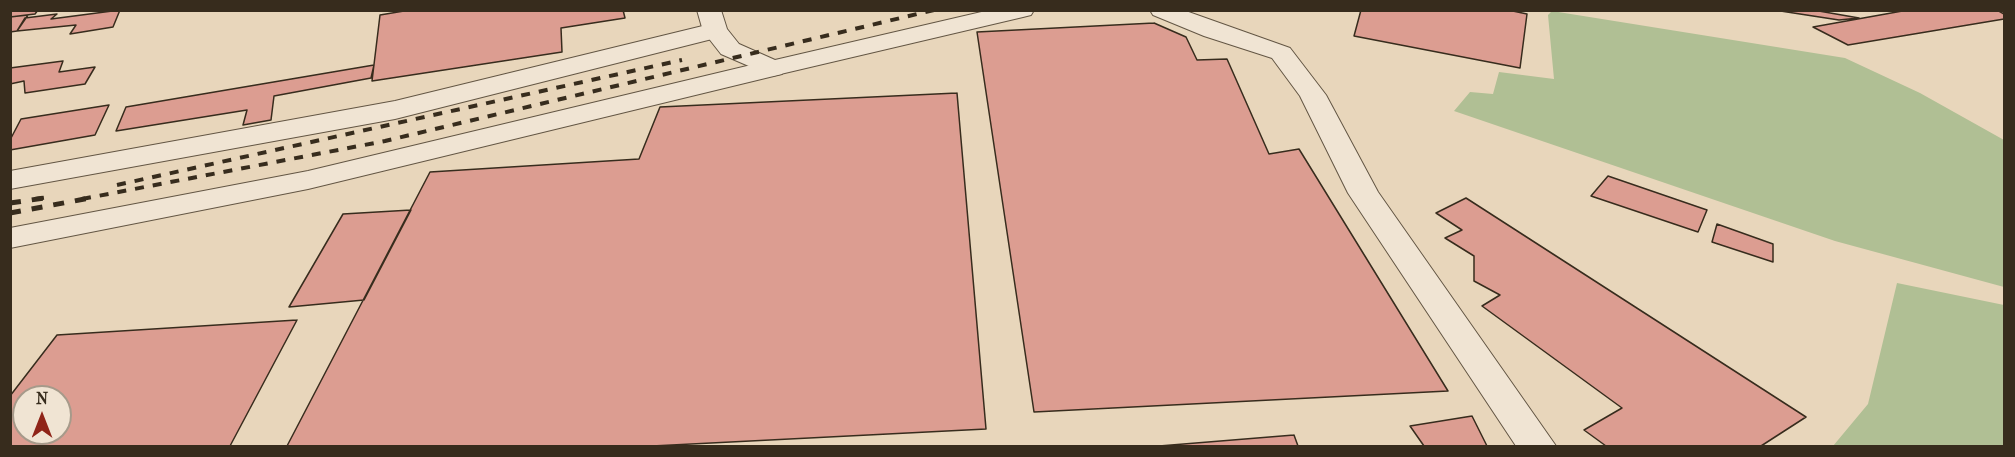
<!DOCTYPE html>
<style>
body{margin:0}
#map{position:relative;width:2015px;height:457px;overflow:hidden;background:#e8d6bb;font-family:"IM FELL French Canon",serif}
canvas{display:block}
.frame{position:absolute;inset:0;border:12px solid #372c1d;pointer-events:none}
.north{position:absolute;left:12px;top:385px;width:60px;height:60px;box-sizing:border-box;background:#f0e4d3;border:2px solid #a69a8a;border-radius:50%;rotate:0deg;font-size:16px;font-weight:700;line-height:24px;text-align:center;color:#372c1d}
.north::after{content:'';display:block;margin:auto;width:21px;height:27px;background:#8f2418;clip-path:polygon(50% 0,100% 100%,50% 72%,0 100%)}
</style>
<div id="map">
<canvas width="2015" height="457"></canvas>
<div class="frame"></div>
<div class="north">N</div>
</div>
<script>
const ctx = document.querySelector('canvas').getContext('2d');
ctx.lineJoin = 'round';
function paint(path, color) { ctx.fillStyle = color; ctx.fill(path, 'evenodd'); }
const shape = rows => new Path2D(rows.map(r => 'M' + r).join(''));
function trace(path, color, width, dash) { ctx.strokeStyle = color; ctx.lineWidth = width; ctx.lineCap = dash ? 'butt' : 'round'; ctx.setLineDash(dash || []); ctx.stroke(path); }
paint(shape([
 [1552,11,1845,58,1920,93,2004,140,2004,287,1835,241,1454,111,1470,92,1493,94,1499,72,1554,79,1548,15],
 [1897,283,2004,305,2004,446,1833,446,1868,404]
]), '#b0bf94');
const building = shape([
 [10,10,38,10,35,14,10,17,10,10],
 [120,10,113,27,70,34,76,25,17,31,25,18,57,14,51,19,120,10],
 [410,10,623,10,625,18,561,28,562,52,372,81,380,15,410,10],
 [1361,10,1508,10,1527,14,1520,68,1354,36,1361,10],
 [1774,10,1813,10,1859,18,1839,20,1774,10],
 [1908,10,1997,10,2004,14,2004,19,1848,45,1813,27,1908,10],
 [28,15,17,31,10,32,10,17,28,15],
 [1154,23,1186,37,1197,60,1227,59,1269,154,1299,149,1448,391,1034,412,977,32,1154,23],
 [63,61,59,72,95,67,85,84,25,93,24,81,10,84,10,68,63,61],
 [374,65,371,78,274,96,271,120,243,125,247,110,116,131,126,107,374,65],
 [957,93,986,429,652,446,287,446,430,172,639,159,660,107,957,93],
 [109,105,95,135,10,150,10,140,21,119,109,105],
 [1608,176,1707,210,1698,232,1591,196,1608,176],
 [1466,198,1806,417,1761,446,1606,446,1584,430,1622,408,1482,306,1500,295,1474,281,1474,256,1445,238,1462,230,1436,213,1466,198],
 [411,210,364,300,289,307,343,214,411,210],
 [1717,224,1773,244,1773,262,1712,242,1717,224],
 [297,320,230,446,10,446,10,396,57,335,297,320],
 [24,397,60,397,60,433,24,433,24,397],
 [1472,416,1487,446,1424,446,1410,426,1472,416],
 [1294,435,1298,446,1159,446,1294,435]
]);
paint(building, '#dc9d91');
trace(building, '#372c1d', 1.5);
const minor = shape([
 [697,10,721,10,727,29,739,44,775,60,990,10,1034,10,1031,15,1023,17,772,76,721,54,703,31,697,10],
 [1150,10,1183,10,1290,48,1326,95,1378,192,1556,446,1516,446,1348,193,1300,96,1272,58,1204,36,1153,15,1150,10]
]);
const tertiary = shape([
 [715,23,724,26,728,31,724,36,395,119,10,189,10,171,395,101,715,23],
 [772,60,782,62,785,68,782,74,308,189,10,248,10,228,308,171,772,60]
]);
trace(minor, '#635644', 2);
trace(tertiary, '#635644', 2);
paint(minor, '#f0e4d3');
paint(tertiary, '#f0e4d3');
trace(shape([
 [117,185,682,60],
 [35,199,49,197],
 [82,199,385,141,934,10]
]), '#372c1d', 4, [9, 9]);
trace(shape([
 [10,203,45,198],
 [10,213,90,198]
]), '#372c1d', 5, [11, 11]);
</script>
